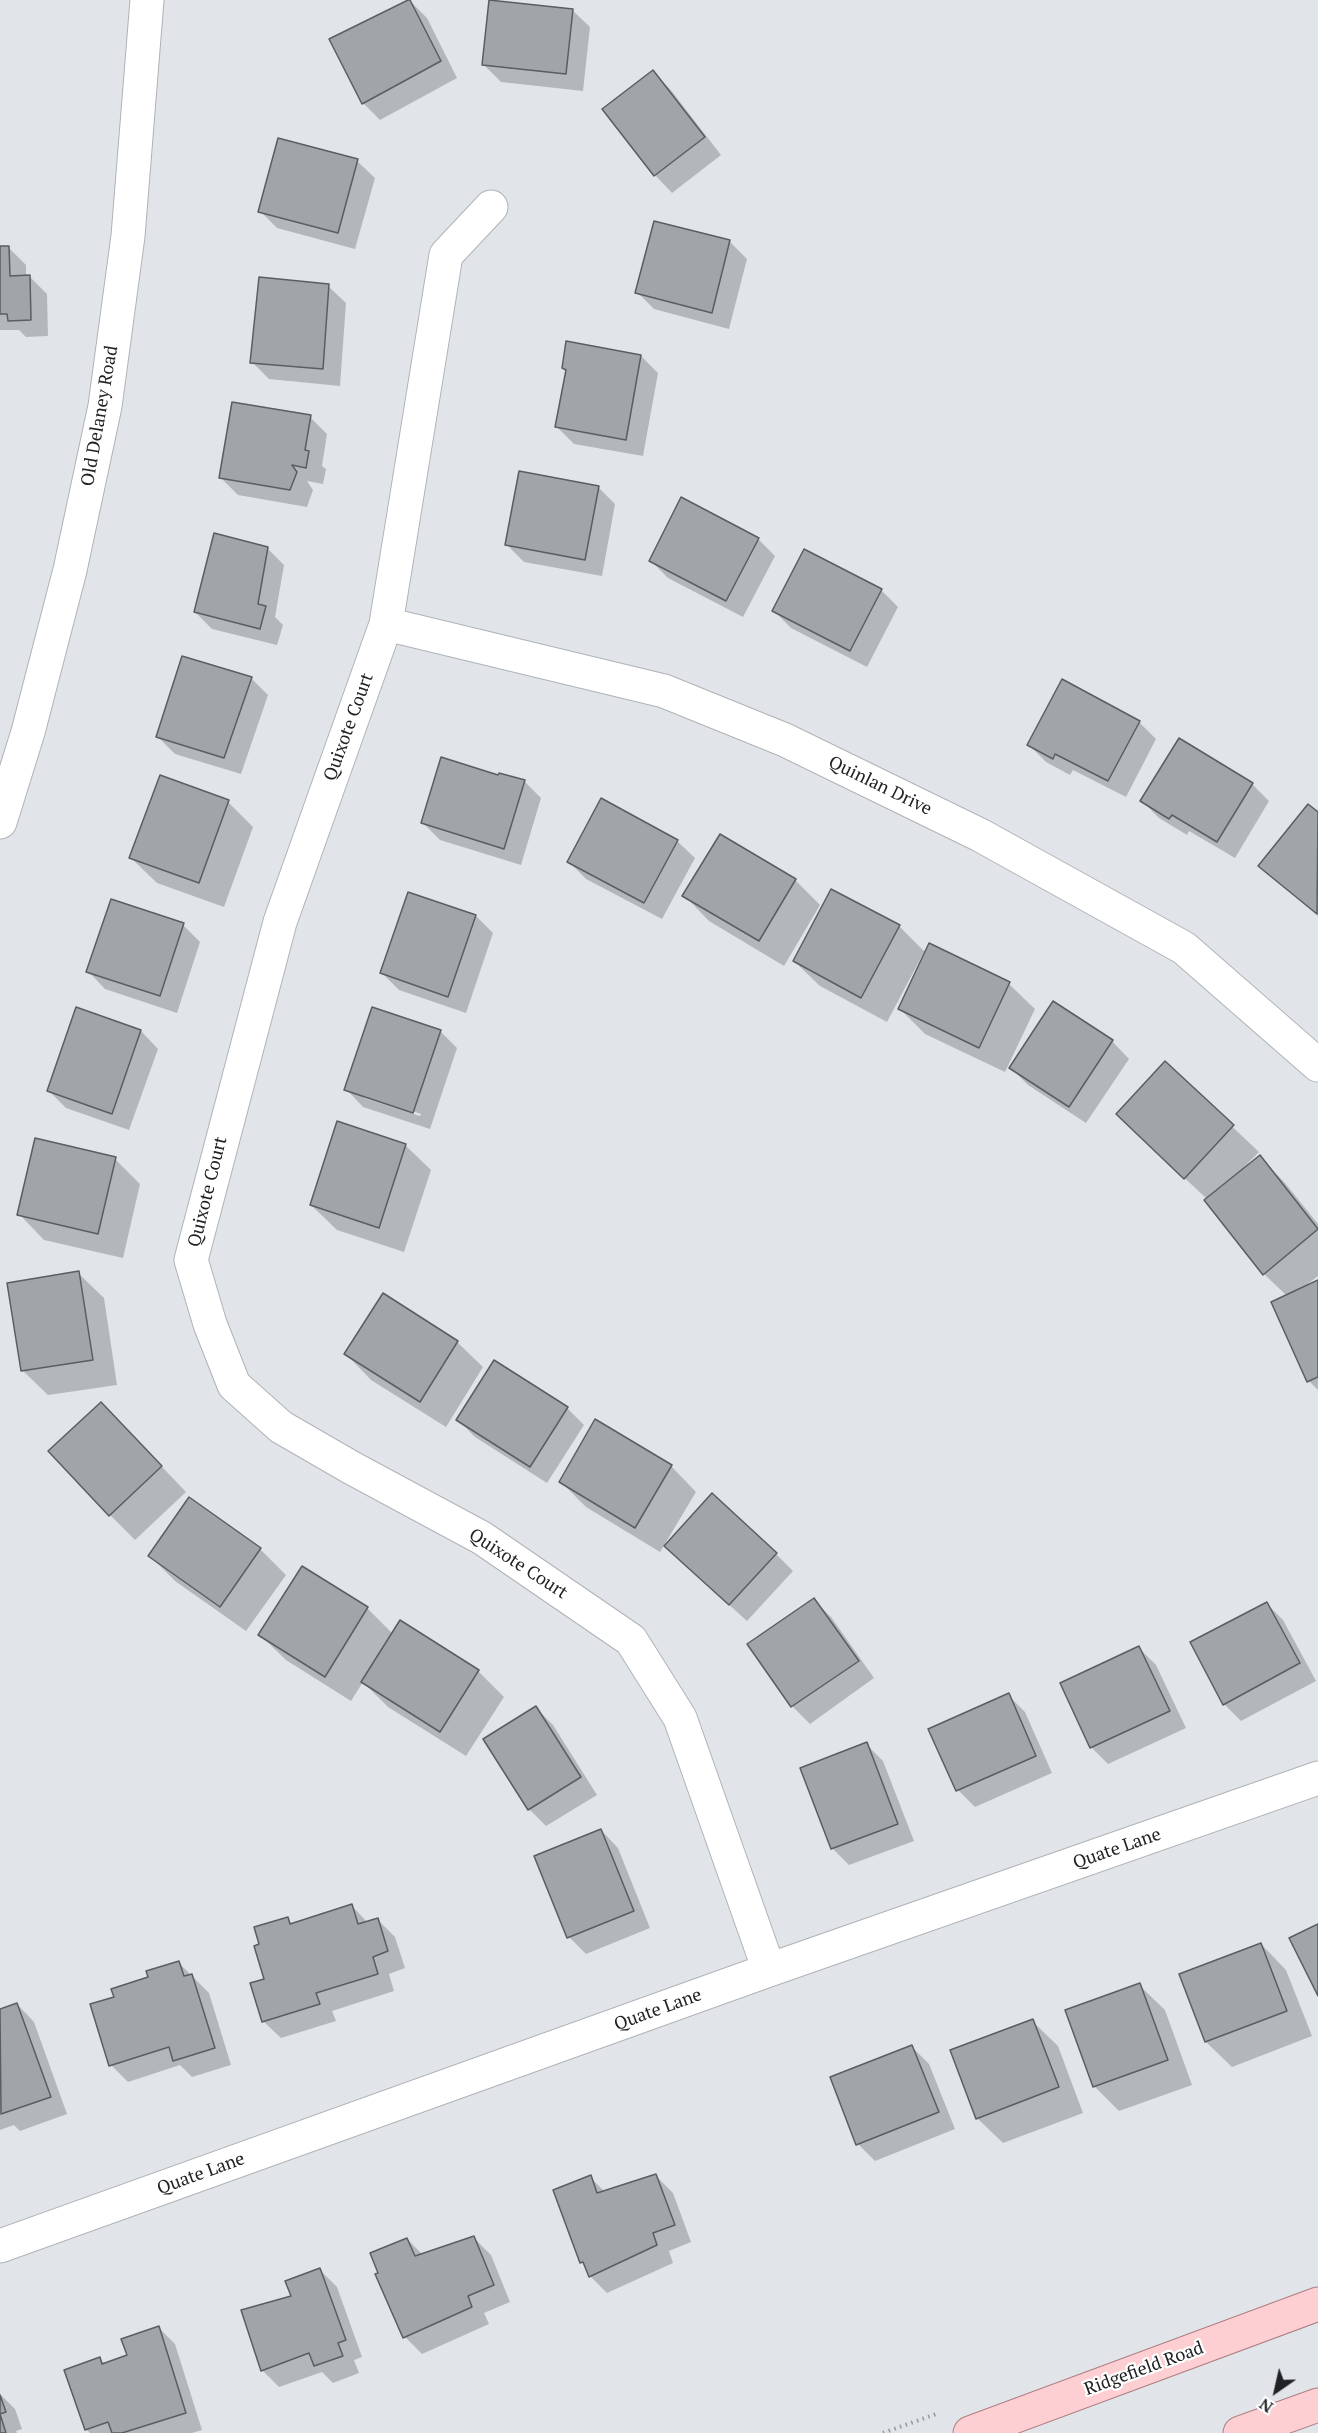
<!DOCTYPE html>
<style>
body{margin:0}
#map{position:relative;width:1318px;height:2433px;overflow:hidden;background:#e1e5e9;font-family:"PT Serif",serif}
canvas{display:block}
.north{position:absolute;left:1246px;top:2361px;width:60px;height:60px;-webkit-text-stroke:4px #fff;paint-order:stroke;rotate:214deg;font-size:16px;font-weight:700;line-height:24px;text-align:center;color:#212224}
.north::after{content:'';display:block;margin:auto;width:21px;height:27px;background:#212224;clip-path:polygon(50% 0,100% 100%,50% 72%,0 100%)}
</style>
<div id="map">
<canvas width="1318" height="2433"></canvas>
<div class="north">N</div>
</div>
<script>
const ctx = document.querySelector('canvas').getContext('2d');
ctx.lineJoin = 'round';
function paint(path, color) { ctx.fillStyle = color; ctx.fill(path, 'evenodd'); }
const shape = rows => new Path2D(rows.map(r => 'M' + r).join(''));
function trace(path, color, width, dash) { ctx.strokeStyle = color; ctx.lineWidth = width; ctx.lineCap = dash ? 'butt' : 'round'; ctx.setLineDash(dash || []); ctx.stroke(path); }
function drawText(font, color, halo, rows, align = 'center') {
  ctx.font = font + ' "PT Serif",serif'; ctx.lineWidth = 4.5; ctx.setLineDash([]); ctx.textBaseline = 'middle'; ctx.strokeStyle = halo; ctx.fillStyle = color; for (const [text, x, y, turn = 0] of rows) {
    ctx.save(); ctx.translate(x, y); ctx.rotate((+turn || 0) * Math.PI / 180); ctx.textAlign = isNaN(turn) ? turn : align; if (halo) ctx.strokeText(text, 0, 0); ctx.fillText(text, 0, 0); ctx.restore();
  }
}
paint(shape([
 [410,1,427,18,457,78,380,120,363,103],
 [572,10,590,27,583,91,501,82,484,65],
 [653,72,670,89,721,155,672,193,655,175,604,110],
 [357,161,375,178,355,249,277,228,260,211],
 [655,222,730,242,747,259,729,329,654,309,637,292],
 [0,248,9,248,26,265,26,277,30,277,47,294,48,336,26,337,19,330,0,330],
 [328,286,346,303,340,386,269,379,252,362],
 [641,356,658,373,643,456,574,444,557,427,567,371,563,368],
 [310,417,327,434,322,466,326,469,323,484,307,481,313,490,307,507,238,495,221,478],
 [598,487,615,504,602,576,524,562,507,545],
 [758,539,775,556,743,617,668,578,651,561],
 [267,548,284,565,275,617,283,625,277,645,212,629,195,612],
 [881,590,898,607,867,667,791,628,774,611],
 [251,678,268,695,241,774,175,754,158,737],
 [1139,722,1156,739,1126,797,1073,770,1070,775,1046,762,1029,745],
 [499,777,524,781,541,798,521,865,440,840,423,823],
 [1252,784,1269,801,1235,858,1189,831,1187,835,1159,818,1142,801],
 [228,802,253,827,224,907,157,883,131,858],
 [1308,806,1318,814,1318,916,1260,866],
 [677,841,695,858,662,919,586,879,569,862],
 [795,880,820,905,784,966,709,921,684,895],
 [476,916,493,933,466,1013,399,990,382,973],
 [183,925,200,942,177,1013,105,989,88,971],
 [899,926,926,953,1009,984,1035,1009,1005,1072,925,1034,900,1009,926,953,924,952,887,1022,820,986,794,961],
 [77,1009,141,1031,158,1049,129,1130,66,1108,49,1091],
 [440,1031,457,1048,430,1129,363,1107,346,1089],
 [364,1095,421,1114,420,1116,364,1098],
 [1112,1041,1129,1059,1086,1123,1028,1085,1011,1068],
 [1165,1063,1259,1152,1243,1168,1244,1169,1260,1157,1285,1183,1318,1224,1318,1276,1305,1286,1318,1282,1318,1390,1309,1381,1287,1296,1264,1274,1207,1199,1143,1139],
 [405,1145,431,1170,404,1252,337,1230,311,1205],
 [115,1159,140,1184,123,1258,44,1240,19,1214],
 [78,1273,104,1298,117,1385,48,1395,22,1370],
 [457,1342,483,1367,446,1427,371,1380,346,1354],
 [567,1408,584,1425,547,1483,475,1437,458,1420],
 [126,1429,186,1492,135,1540,110,1515],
 [671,1466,696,1492,660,1552,586,1507,561,1482],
 [190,1499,260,1549,286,1575,246,1631,175,1581,150,1556],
 [776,1554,793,1571,747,1621,683,1563],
 [303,1568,368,1609,393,1634,401,1622,478,1671,504,1697,466,1756,388,1707,363,1682,351,1701,286,1660,260,1635],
 [814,1600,831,1617,874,1678,810,1724,792,1706,749,1645],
 [1266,1603,1283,1620,1316,1681,1241,1721,1224,1704],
 [1139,1648,1156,1665,1186,1728,1108,1764,1091,1747],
 [1008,1695,1025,1712,1052,1773,975,1807,958,1790],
 [536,1708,553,1725,597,1795,546,1826,529,1809],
 [866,1744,883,1761,914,1841,849,1865,832,1848],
 [601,1830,618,1848,650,1928,586,1954,569,1937],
 [352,1906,368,1923,378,1920,395,1937,405,1968,389,1974,394,1991,332,2011,336,2021,281,2038,263,2021,266,1980,287,1919,293,1924],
 [1261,1944,1286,1970,1312,2036,1232,2067,1206,2042,1181,1975],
 [179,1963,209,1993,231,2065,192,2077,180,2065,128,2082,111,2065,116,1998],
 [1139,1985,1165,2010,1192,2085,1119,2111,1094,2086],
 [17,2004,34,2022,67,2114,20,2131,14,2125,0,2130,0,2010],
 [1032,2021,1058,2046,1083,2113,1003,2143,977,2118],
 [912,2047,929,2064,955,2129,875,2161,858,2144],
 [656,2176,673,2193,691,2242,669,2251,673,2263,607,2293,590,2276,587,2267,581,2262,590,2177,605,2192],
 [474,2238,491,2255,510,2302,484,2313,489,2324,422,2354,405,2337,407,2239,423,2255],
 [320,2270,337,2287,362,2357,354,2360,359,2373,333,2383,322,2372,279,2387,262,2370,293,2297],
 [158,2327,175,2344,202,2430,192,2433,90,2433,86,2429,100,2359,105,2364,128,2356],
 [0,2394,15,2409,22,2429,16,2431,17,2433,0,2433]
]), '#0003');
const building = shape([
 [408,0,410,0,441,61,362,104,329,39,408,0],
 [489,0,573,9,566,74,482,65,489,0],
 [653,70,705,137,654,176,602,109,653,70],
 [278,138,358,159,338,233,258,212,278,138],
 [654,221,730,240,712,313,635,293,654,221],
 [0,246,9,246,10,276,30,275,31,320,8,321,7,314,0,314,0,246],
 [259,277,329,284,323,369,250,363,259,277],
 [566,341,641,355,626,440,555,427,566,370,562,368,566,341],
 [232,402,311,415,305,450,309,451,306,468,292,465,297,472,290,490,219,478,232,402],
 [519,471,599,486,585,560,505,545,519,471],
 [681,497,759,538,726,601,649,561,681,497],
 [214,533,268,547,258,604,266,606,260,629,194,612,214,533],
 [804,549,882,589,850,651,772,611,804,549],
 [182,656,252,677,224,758,156,737,182,656],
 [1062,679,1140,721,1108,781,1055,754,1053,759,1027,745,1062,679],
 [1179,738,1253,783,1217,842,1172,815,1169,819,1140,801,1179,738],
 [441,757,498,775,499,773,525,780,504,849,421,823,441,757],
 [160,775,229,800,199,883,129,858,160,775],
 [601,798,678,840,644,903,567,862,601,798],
 [1308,804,1318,812,1317,914,1258,866,1308,804],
 [720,834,796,879,759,941,682,896,720,834],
 [831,889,900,925,861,998,793,961,831,889],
 [408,892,476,915,448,997,380,973,408,892],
 [111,899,184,923,160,996,86,972,111,899],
 [929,943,1010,982,979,1048,898,1009,929,943],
 [1053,1001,1113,1040,1069,1107,1009,1068,1053,1001],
 [76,1007,141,1030,112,1114,47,1091,76,1007],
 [372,1007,441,1030,413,1113,344,1090,372,1007],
 [1165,1061,1234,1125,1184,1179,1116,1114,1165,1061],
 [337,1121,406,1144,379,1228,310,1205,337,1121],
 [35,1138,116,1157,98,1234,17,1215,35,1138],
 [1260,1155,1318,1229,1263,1275,1204,1200,1260,1155],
 [79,1271,93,1360,21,1371,7,1283,79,1271],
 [1318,1280,1318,1377,1307,1382,1271,1302,1318,1280],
 [383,1293,458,1341,420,1402,344,1354,383,1293],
 [494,1360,568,1407,530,1467,456,1420,494,1360],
 [101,1402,162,1466,109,1516,48,1451,101,1402],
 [595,1419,672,1465,635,1528,559,1482,595,1419],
 [712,1493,777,1553,729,1605,664,1546,712,1493],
 [189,1497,261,1548,220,1607,148,1556,189,1497],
 [302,1566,368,1607,325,1677,258,1635,302,1566],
 [814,1598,859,1661,791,1707,747,1644,814,1598],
 [1267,1602,1300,1663,1223,1705,1190,1642,1267,1602],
 [400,1620,479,1670,440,1732,361,1682,400,1620],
 [1139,1646,1170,1711,1090,1748,1060,1683,1139,1646],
 [1009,1693,1036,1756,956,1791,928,1729,1009,1693],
 [536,1706,581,1777,528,1810,483,1739,536,1706],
 [867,1742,898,1824,831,1849,800,1768,867,1742],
 [601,1829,634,1911,567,1938,534,1856,601,1829],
 [352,1904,358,1924,378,1918,388,1951,373,1957,378,1974,316,1993,320,2004,262,2022,250,1983,264,1979,254,1946,259,1944,254,1927,288,1917,290,1924,352,1904],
 [1318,1924,1318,1996,1289,1938,1318,1924],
 [1261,1943,1287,2011,1205,2042,1179,1974,1261,1943],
 [179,1961,184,1976,192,1974,215,2048,173,2061,169,2047,109,2066,90,2004,114,1997,111,1989,148,1977,146,1971,179,1961],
 [1140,1983,1168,2060,1093,2087,1065,2010,1140,1983],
 [17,2003,51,2097,1,2114,0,2009,17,2003],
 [1033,2019,1059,2087,976,2119,950,2050,1033,2019],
 [912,2045,939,2112,856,2145,830,2077,912,2045],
 [656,2174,675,2225,653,2233,657,2245,589,2277,583,2262,580,2263,553,2190,591,2175,597,2193,656,2174],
 [474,2236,494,2285,468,2296,472,2307,403,2338,375,2274,378,2273,370,2253,407,2238,415,2256,474,2236],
 [320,2268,346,2340,338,2343,343,2356,314,2366,309,2353,261,2371,241,2310,291,2296,285,2281,320,2268],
 [159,2326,186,2413,122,2433,112,2433,108,2422,85,2430,64,2370,100,2357,102,2364,127,2355,121,2339,159,2326],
 [0,2395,6,2412,0,2414,6,2433,0,2433,0,2395]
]);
paint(building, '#a1a5a9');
trace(building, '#5a5d61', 1.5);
const minor = shape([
 [491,207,446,255,386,624,280,922,191,1260,210,1324,234,1385,281,1427,352,1468,482,1538,631,1640,680,1718,769,1970],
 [386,624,664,691,785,740,980,835,1184,948,1318,1065],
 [0,822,28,732,70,570,105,406,128,236,147,0],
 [0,2246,769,1970,1318,1778]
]);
const major = shape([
 [970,2433,1318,2304],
 [1240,2433,1318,2405]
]);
trace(minor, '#afb3b7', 35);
trace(major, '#af7e82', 35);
trace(shape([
 [883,2433,939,2413]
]), '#95989b', 4, [1.5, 4.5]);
trace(minor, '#fff', 33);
trace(major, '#fdcfd2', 33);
drawText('18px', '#212224', '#fff', [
 ["Old Delaney Road",100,416,-80],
 ["Quixote Court",349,727,-70],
 ["Quinlan Drive",880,786,26],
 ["Quixote Court",208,1192,-76],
 ["Quixote Court",518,1564,33],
 ["Quate Lane",1117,1849,-19],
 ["Quate Lane",658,2010,-20],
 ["Quate Lane",201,2174,-20],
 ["Ridgefield Road",1144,2369,-20]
]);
</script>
